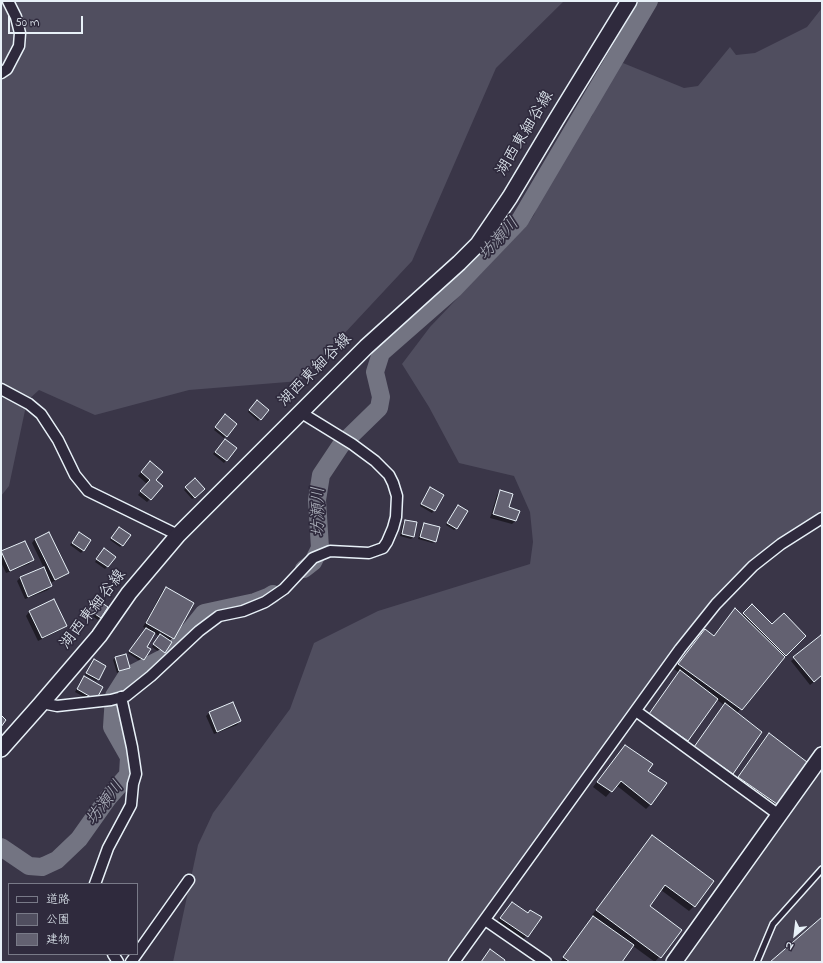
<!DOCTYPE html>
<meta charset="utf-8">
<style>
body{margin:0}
#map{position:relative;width:823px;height:963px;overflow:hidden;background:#3a3648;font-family:"Indie Flower","Klee One",sans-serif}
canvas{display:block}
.frame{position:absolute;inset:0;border:2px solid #e8f1f8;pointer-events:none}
.legend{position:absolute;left:8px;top:883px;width:130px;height:72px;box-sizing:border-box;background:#2f2a3d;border:1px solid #797a88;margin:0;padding:5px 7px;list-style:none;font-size:12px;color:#e8f1f8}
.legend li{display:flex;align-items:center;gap:8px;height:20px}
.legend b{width:20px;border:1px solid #797a88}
.north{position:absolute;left:775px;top:915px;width:40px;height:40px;-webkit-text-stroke:3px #2f2a3d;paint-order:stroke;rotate:208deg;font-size:11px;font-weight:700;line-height:16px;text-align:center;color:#e8f1f8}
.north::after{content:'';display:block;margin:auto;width:14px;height:18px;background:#e8f1f8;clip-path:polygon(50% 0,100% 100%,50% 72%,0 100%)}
.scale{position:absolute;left:8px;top:16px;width:75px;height:18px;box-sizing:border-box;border:2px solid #e8f1f8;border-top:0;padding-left:5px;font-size:12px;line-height:14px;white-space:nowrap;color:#e8f1f8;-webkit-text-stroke:3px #2f2a3d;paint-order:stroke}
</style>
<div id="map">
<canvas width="823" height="963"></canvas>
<div class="frame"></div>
<ul class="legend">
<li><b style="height:5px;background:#2f2a3d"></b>道路</li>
<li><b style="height:11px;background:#504e5f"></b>公園</li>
<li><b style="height:11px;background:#636171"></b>建物</li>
</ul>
<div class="north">N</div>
<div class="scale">50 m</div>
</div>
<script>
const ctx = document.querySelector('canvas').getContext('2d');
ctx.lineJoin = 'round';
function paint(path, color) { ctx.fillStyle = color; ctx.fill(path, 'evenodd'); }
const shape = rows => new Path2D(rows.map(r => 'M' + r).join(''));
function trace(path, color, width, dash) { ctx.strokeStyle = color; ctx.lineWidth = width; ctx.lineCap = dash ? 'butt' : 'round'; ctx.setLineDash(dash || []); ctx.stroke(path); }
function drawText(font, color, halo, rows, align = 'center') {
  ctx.font = font + ' "Indie Flower","Klee One",sans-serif'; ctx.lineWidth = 3.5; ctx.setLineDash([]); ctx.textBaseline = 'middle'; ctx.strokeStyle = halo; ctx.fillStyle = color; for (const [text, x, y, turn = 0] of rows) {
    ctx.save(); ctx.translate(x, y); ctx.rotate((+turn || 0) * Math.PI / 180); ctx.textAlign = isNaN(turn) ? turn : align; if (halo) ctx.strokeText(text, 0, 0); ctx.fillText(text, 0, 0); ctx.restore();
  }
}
paint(shape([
 [822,767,822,962,683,962]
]), '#464354');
paint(shape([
 [1,1,564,1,496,68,412,261,300,381,189,390,95,415,39,390,27,401,9,486,1,496],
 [822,8,822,510,774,549,725,595,454,962,173,962,198,845,213,813,290,709,314,643,378,611,530,564,533,542,530,512,514,476,459,463,429,407,402,364,430,327,527,225,534,215,544,188,557,170,577,134,592,116,596,102,607,85,612,73,623,63,684,88,698,86,730,47,736,55,755,53,807,27]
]), '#504e5f');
paint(shape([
 [257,402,267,410,258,421,248,412],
 [223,418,226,436,224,438,214,430],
 [223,442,236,448,224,463,213,454],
 [147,466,155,480,150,499,147,502,138,495,147,484,138,476],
 [195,480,203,489,192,499,184,490],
 [428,490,443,495,432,513,420,506],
 [500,491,508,508,518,511,515,521,512,524,490,518,497,495],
 [456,509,457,528,454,530,446,525],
 [405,521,413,537,411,539,400,536,403,523],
 [424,524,435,541,433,543,418,539,422,526],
 [117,530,122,545,120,547,110,540],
 [77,536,90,541,81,553,70,545],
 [35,539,68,573,65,576,50,583,51,586,48,590,25,599,17,581,20,578,44,568,32,543],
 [1,552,2,552,33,560,29,564,6,573,1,562],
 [102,552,114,557,105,569,95,562],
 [166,588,173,638,162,654,152,647,159,636,154,633,145,647,150,650,141,662,128,653,147,629,143,627,162,592],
 [53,601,66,626,62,629,38,641,26,616,29,612],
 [94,603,107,608,98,620,88,613],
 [752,606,772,626,805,636,783,657,737,713,732,773,728,778,690,752,724,705,716,699,688,740,683,745,645,719,679,673,674,669,701,635,705,630,713,637,731,614,742,616],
 [822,638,822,675,810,685,791,661],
 [115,658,129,668,127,670,117,673,113,660],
 [94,661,98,679,96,681,85,675],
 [82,680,102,687,93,702,75,692],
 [209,713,240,721,237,725,214,734,206,716],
 [769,734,776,803,771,808,734,782,764,739],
 [625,746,647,771,651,804,646,809,616,785,606,797,593,787],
 [652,836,694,906,689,911,661,890,648,907,680,930,655,962,633,946,621,962,560,962,589,922,594,917,592,915],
 [512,903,527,914,540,917,523,940,497,922]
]), '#0007');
trace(shape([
 [304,569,313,562,320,548,317,500,321,475,341,445,379,408,381,397,375,372,381,353,454,289,520,220,649,1],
 [1,847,29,866,42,867,57,860,79,839,108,798,128,775,129,757,112,727,114,696,126,677,171,654,204,613,255,602,268,597,273,594]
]), '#737482', 18);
const building = shape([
 [257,400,269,410,261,420,249,410,257,400],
 [225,414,237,424,227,437,215,427,225,414],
 [225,439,237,448,227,461,215,452,225,439],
 [150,461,163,472,156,480,163,486,151,500,140,491,150,480,141,472,150,461],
 [195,478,205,489,195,498,185,487,195,478],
 [430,487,444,495,435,511,421,504,430,487],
 [500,490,513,494,509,507,520,511,516,521,493,514,500,490],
 [458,505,468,511,457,529,447,523,458,505],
 [405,520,417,522,414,537,402,534,405,520],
 [424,523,440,527,436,542,420,537,424,523],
 [119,527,131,535,123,546,111,538,119,527],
 [49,532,69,573,55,580,35,539,49,532],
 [79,532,91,540,84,551,72,543,79,532],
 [25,541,34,560,10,571,1,551,25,541],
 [104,548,116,557,108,567,96,559,104,548],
 [44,567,52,586,28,597,20,577,44,567],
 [166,587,194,603,174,639,146,623,166,587],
 [54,599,67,626,42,638,29,611,54,599],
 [96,599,108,607,101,618,89,610,96,599],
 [752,604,772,624,784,613,806,636,786,656,743,613,752,604],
 [735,608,785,657,742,710,678,664,705,629,714,636,735,608],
 [146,628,155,633,147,647,151,649,144,660,129,651,146,628],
 [160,634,172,642,165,653,153,644,160,634],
 [821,635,822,637,822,675,814,682,793,657,821,635],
 [126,654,130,668,119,671,115,657,126,654],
 [94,659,106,666,99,680,86,673,94,659],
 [680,670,718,699,688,741,649,714,680,670],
 [84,676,103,687,96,700,77,689,84,676],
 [233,702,241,721,217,732,209,712,233,702],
 [725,703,762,732,733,774,694,747,725,703],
 [1,715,6,720,1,727,1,715],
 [769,733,807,762,777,804,738,777,769,733],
 [625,745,653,764,648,771,667,783,651,805,621,781,612,792,597,782,625,745],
 [652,835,714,881,695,907,665,885,650,906,682,930,661,958,596,910,652,835],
 [512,902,528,913,530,910,542,917,528,937,500,918,512,902],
 [593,916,634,945,622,962,570,962,563,957,593,916],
 [822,917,822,962,770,962,822,917],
 [490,949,505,960,504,962,481,962,490,949]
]);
paint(building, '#636171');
trace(building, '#e8f1f8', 1);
const lane = shape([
 [757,962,773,924,822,869]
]);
const street = shape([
 [1,73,7,69,19,46,20,33,16,17,8,1],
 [1,389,29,404,41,414,58,440,75,475,88,491,178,535],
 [42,703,57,706,111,700,126,696,151,676,199,631,219,616,243,611,265,602,284,589,313,558,330,551,369,553,383,548,387,542,393,528,396,517,397,496,393,483,389,475,375,461,352,444,300,412],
 [636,711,779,815],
 [95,884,108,848,131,805,133,784,136,774,132,747,121,697],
 [485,920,546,962],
 [113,954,118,962],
 [131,962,189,880],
 [454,962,680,649,716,604,753,566,781,544,822,518]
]);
const secondary = shape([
 [1,749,40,705,99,636,129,593,178,535,366,347,459,263,478,244,510,197,556,120,629,1],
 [674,962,822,755]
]);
trace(lane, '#e8f1f8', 8);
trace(street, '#e8f1f8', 13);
trace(secondary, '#e8f1f8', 18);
trace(lane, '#2f2a3d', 5);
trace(street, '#2f2a3d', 10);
trace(secondary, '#2f2a3d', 15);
drawText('16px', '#e8f1f8', '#2f2a3d', [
 ["湖西東細谷線",526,134,-59],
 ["湖西東細谷線",316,371,-45],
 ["湖西東細谷線",94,610,-52]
]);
drawText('italic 17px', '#aeb2bd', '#2f2a3d', [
 ["坊瀬川",500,240,-47],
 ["坊瀬川",320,512,-90],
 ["坊瀬川",106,804,-53]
]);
</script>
